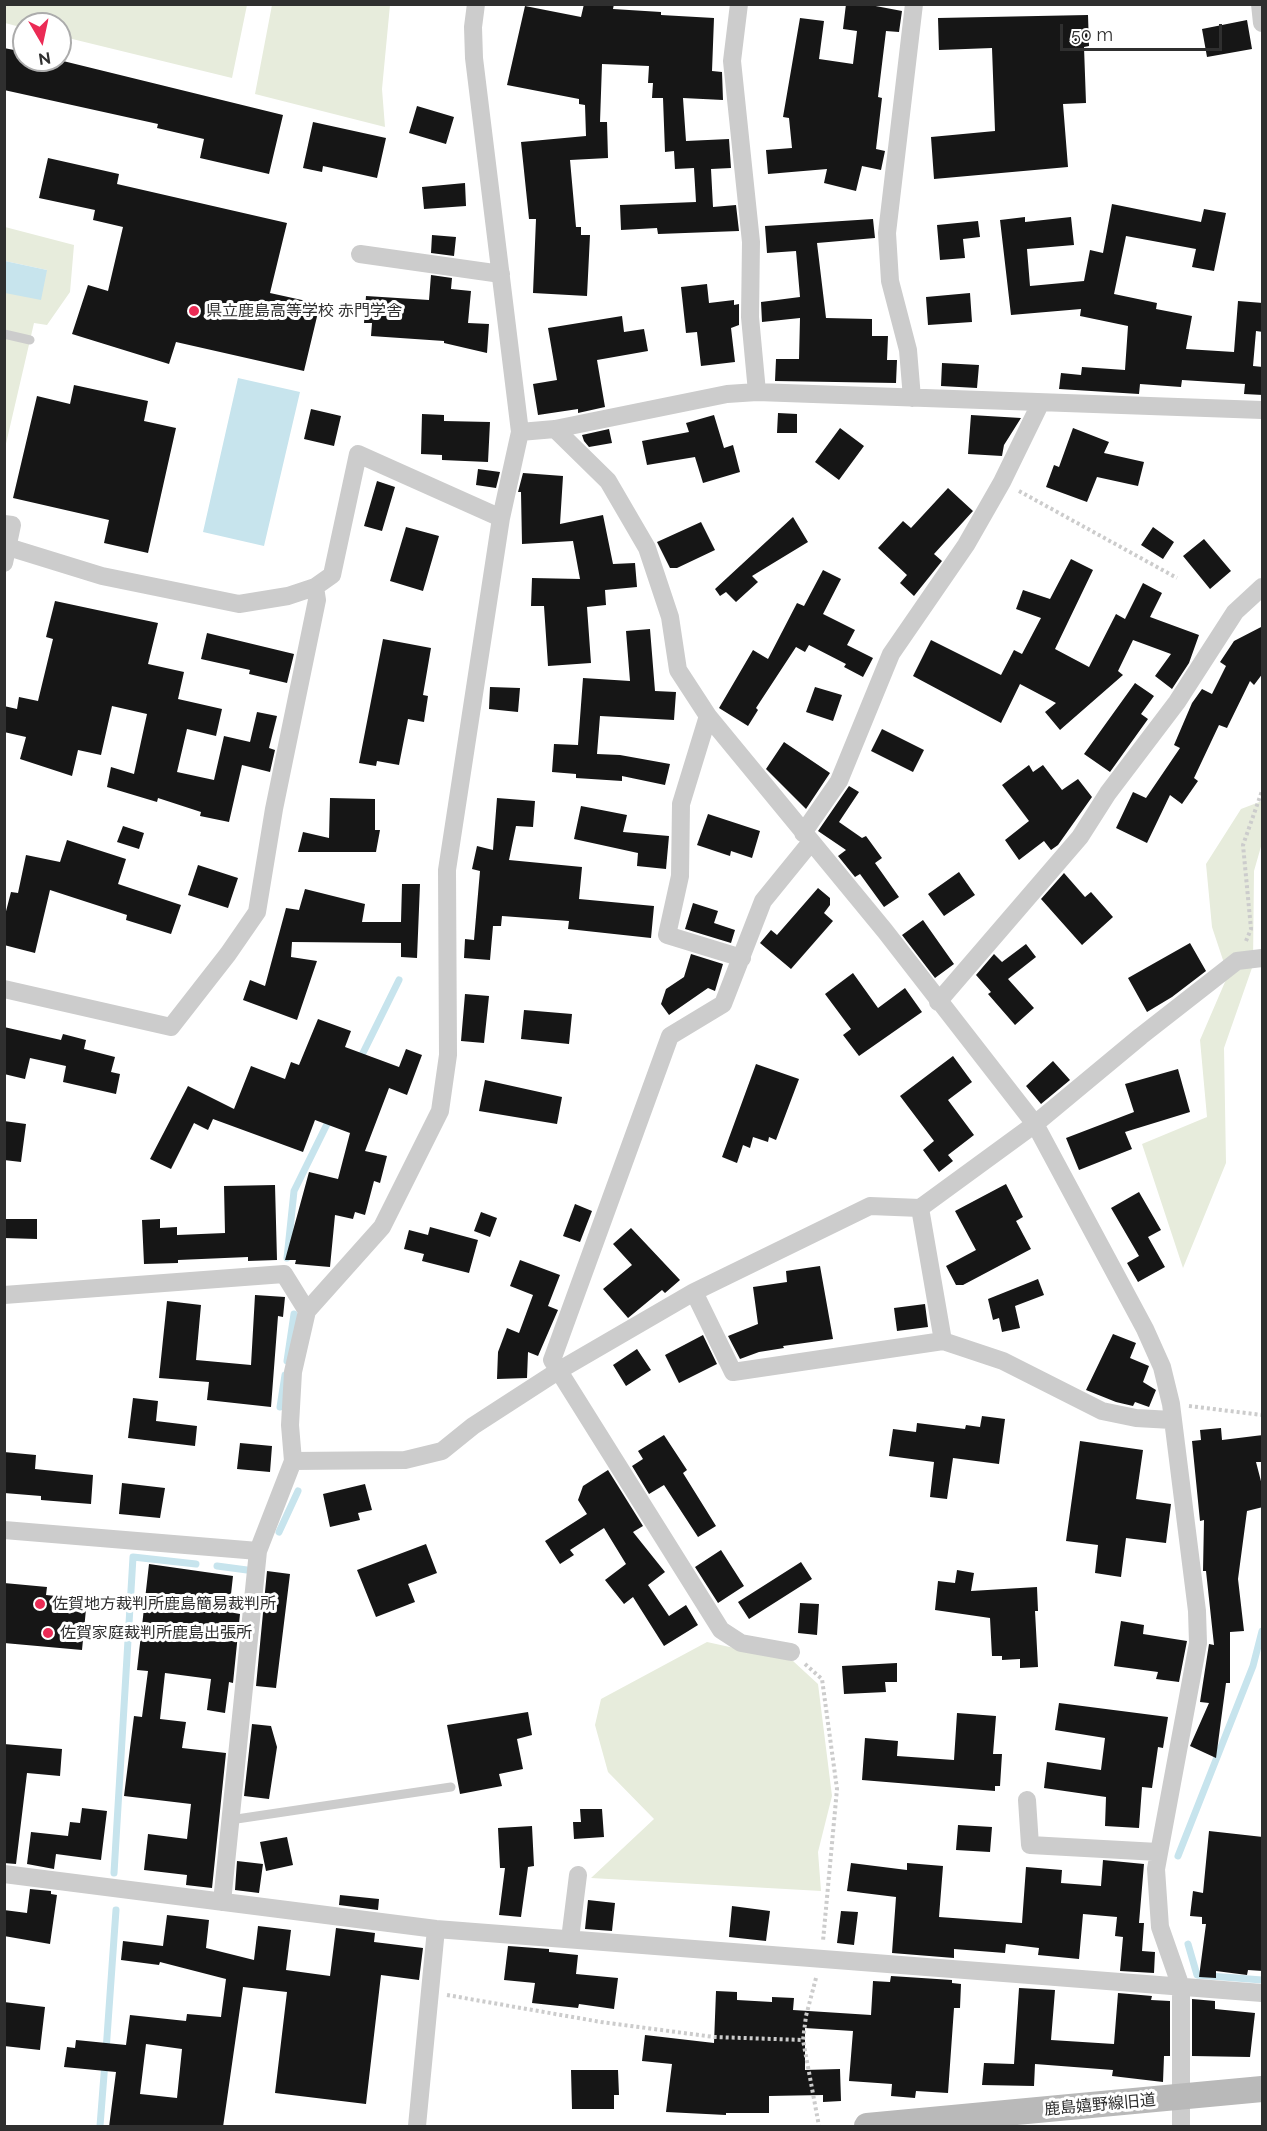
<!DOCTYPE html>
<meta charset="utf-8">
<style>
body{margin:0}
#map{position:relative;width:1267px;height:2131px;overflow:hidden;background:#fff;font-family:Raleway,sans-serif}
canvas{display:block}
.frame{position:absolute;inset:0;border:6px solid #2f2f2f;pointer-events:none}
.north{position:absolute;left:12px;top:12px;width:60px;height:60px;box-sizing:border-box;background:#fff;border:2px solid #acacac;border-radius:50%;rotate:171deg;font-size:16px;font-weight:700;line-height:24px;text-align:center;color:#2f2f2f}
.north::after{content:'';display:block;margin:auto;width:21px;height:27px;background:#eb2b55;clip-path:polygon(50% 0,100% 100%,50% 72%,0 100%)}
.scale{position:absolute;left:1060px;top:24px;width:162px;height:27px;box-sizing:border-box;border:3px solid #2f2f2f;border-top:0;padding-left:8px;font-size:18px;line-height:21px;white-space:nowrap;color:#2f2f2f;-webkit-text-stroke:4px #fff;paint-order:stroke}
</style>
<div id="map">
<canvas width="1267" height="2131"></canvas>
<div class="frame"></div>
<div class="north">N</div>
<div class="scale">50 m</div>
</div>
<script>
const ctx = document.querySelector('canvas').getContext('2d');
ctx.lineJoin = 'round';
function paint(path, color) { ctx.fillStyle = color; ctx.fill(path, 'evenodd'); }
const shape = rows => new Path2D(rows.map(r => 'M' + r).join(''));
function trace(path, color, width, dash) { ctx.strokeStyle = color; ctx.lineWidth = width; ctx.lineCap = dash ? 'butt' : 'round'; ctx.setLineDash(dash || []); ctx.stroke(path); }
function drawText(font, color, halo, rows, align = 'center') {
  ctx.font = font + ' Raleway,"Noto Sans JP",sans-serif'; ctx.lineWidth = 6; ctx.setLineDash([]); ctx.textBaseline = 'middle'; ctx.strokeStyle = halo; ctx.fillStyle = color; for (const [text, x, y, turn = 0] of rows) {
    ctx.save(); ctx.translate(x, y); ctx.rotate((+turn || 0) * Math.PI / 180); ctx.textAlign = isNaN(turn) ? turn : align; if (halo) ctx.strokeText(text, 0, 0); ctx.fillText(text, 0, 0); ctx.restore();
  }
}
paint(shape([
 [5,4,247,4,247,5,232,78,60,36,60,24,24,24,24,28,5,23],
 [272,5,390,5,382,89,385,127,255,94],
 [5,227,74,245,70,292,47,325,34,323,5,448,5,275,47,270,5,261],
 [1262,801,1262,843,1254,871,1253,965,1224,1048,1226,1163,1183,1268,1142,1144,1207,1117,1200,1040,1228,975,1212,927,1206,864,1241,809],
 [707,1642,793,1661,818,1684,832,1796,818,1852,821,1891,591,1878,654,1819,608,1772,595,1725,601,1699]
]), '#e7ecdc');
paint(shape([
 [5,261,47,270,41,300,5,293],
 [238,378,300,392,264,546,203,532]
]), '#c7e4ed');
trace(shape([
 [359,1061,399,980],
 [287,1258,294,1191,331,1116],
 [287,1361,294,1314],
 [280,1407,285,1375],
 [279,1532,298,1491],
 [217,1566,247,1570],
 [1178,1856,1253,1666,1262,1631],
 [114,1873,133,1557,196,1564],
 [1188,1944,1197,1975,1262,1980],
 [106,2051,116,1910],
 [100,2126,105,2062]
]), '#c7e4ed', 7);
paint(shape([
 [584,4,614,4,613,9,661,12,661,15,714,18,712,71,722,72,723,100,683,98,686,141,729,139,731,168,711,169,713,207,736,205,739,231,658,234,657,228,621,230,620,205,696,202,694,168,675,169,674,151,665,152,663,98,652,98,653,83,648,83,649,66,602,64,600,122,607,122,608,158,570,160,576,227,581,227,581,235,590,235,587,296,533,293,536,219,529,219,521,142,586,136,585,105,579,104,579,99,507,85,525,6,581,17],
 [846,4,865,4,902,11,899,32,886,31,878,97,882,98,876,149,885,151,881,170,862,166,856,191,824,183,827,169,768,174,766,150,792,148,789,118,783,117,800,18,824,21,819,59,853,64,857,31,843,29],
 [1088,15,1089,46,1084,47,1086,103,1063,104,1068,167,934,179,931,137,995,131,992,48,939,50,938,18],
 [1247,20,1252,49,1207,57,1202,29],
 [4,48,24,52,24,60,59,60,283,115,269,174,200,158,204,139,157,128,158,124,4,90],
 [417,106,454,117,446,144,409,133],
 [313,122,386,138,377,178,323,166,322,172,303,168],
 [48,158,119,174,117,184,287,223,270,293,320,304,304,371,176,342,169,364,72,334,88,285,108,291,123,227,93,220,95,210,39,198],
 [465,183,466,206,424,209,422,187],
 [1112,204,1201,222,1204,209,1226,213,1214,271,1192,267,1196,249,1126,236,1114,294,1157,303,1156,309,1192,316,1186,349,1234,352,1238,301,1263,303,1263,332,1256,331,1253,366,1263,367,1263,395,1244,394,1245,384,1182,380,1181,387,1140,384,1139,394,1059,389,1061,373,1081,375,1082,367,1125,370,1128,326,1080,316,1081,309,1011,315,1000,220,1025,217,1025,222,1071,217,1074,245,1027,249,1030,286,1084,281,1090,250,1103,253],
 [873,219,875,238,817,243,826,318,872,319,872,336,888,336,887,360,897,360,896,383,775,381,776,359,799,359,800,318,762,322,761,302,800,297,796,251,767,253,765,226],
 [978,221,980,237,963,239,965,258,940,260,937,225],
 [432,235,456,237,454,256,431,253],
 [431,275,452,278,451,289,471,291,468,323,489,324,487,353,444,343,444,341,371,336,372,323,364,323,366,296,429,300],
 [707,284,709,303,734,300,734,305,739,304,739,325,731,328,735,362,701,366,697,332,686,333,681,287],
 [970,293,972,322,928,325,926,297],
 [622,316,624,332,644,329,648,351,597,360,605,407,578,413,578,409,538,415,533,384,557,380,548,328],
 [942,363,979,365,977,388,941,386],
 [74,385,148,401,144,421,176,428,148,553,104,543,109,520,13,498,37,396,70,404],
 [311,409,341,416,334,446,304,439],
 [778,413,797,414,797,433,777,433],
 [422,414,444,415,444,421,490,422,488,462,442,460,442,455,421,454],
 [714,415,724,448,733,445,740,472,703,483,695,457,647,465,642,441,689,432,686,423],
 [971,415,1021,418,1004,445,1002,456,968,454],
 [840,428,864,446,839,480,815,462],
 [1073,428,1109,442,1104,453,1144,462,1138,486,1097,477,1087,502,1046,487,1054,465,1059,467],
 [609,429,612,443,589,447,584,441,582,435],
 [478,469,500,472,496,488,476,485],
 [523,473,563,476,560,524,603,515,613,564,635,563,637,587,605,590,606,605,587,607,591,663,548,666,544,606,531,606,532,578,580,579,573,541,522,544,521,492,518,492],
 [377,481,395,487,382,531,364,526],
 [948,488,973,511,934,554,942,561,914,596,900,583,907,575,878,548,903,521,911,528],
 [793,517,808,542,752,576,758,582,736,602,726,592,720,596,715,589],
 [701,522,715,550,677,568,670,568,657,542],
 [406,527,439,536,423,591,390,581],
 [1153,527,1174,542,1163,559,1141,545],
 [1204,539,1231,571,1210,589,1183,556],
 [1071,559,1093,570,1055,649,1089,667,1116,614,1125,619,1143,583,1162,593,1150,617,1199,635,1189,663,1172,689,1155,676,1171,654,1133,640,1118,671,1123,675,1060,730,1045,712,1056,703,1020,684,1001,723,913,676,931,640,1001,675,1014,650,1022,654,1041,618,1016,609,1023,590,1050,599],
 [823,570,841,579,823,614,855,630,847,645,873,658,863,677,844,667,846,664,809,645,805,652,796,647,756,708,758,710,748,726,719,708,753,650,768,659,797,603,804,606],
 [55,601,158,623,148,664,184,672,178,699,222,709,216,736,187,729,177,772,214,780,224,736,250,742,257,712,277,716,269,748,275,750,270,772,242,765,229,822,200,816,201,812,158,798,157,802,107,787,111,767,134,774,147,714,112,706,101,755,78,750,72,776,20,759,26,737,4,732,4,706,17,709,19,697,38,701,53,639,46,637],
 [1263,626,1263,673,1254,685,1250,681,1227,728,1219,725,1194,778,1198,781,1182,804,1170,795,1147,843,1116,828,1133,792,1146,798,1180,748,1174,745,1192,703,1202,689,1212,694,1226,666,1220,662,1234,641],
 [650,629,655,691,676,692,674,720,600,716,597,754,620,755,670,764,665,785,622,776,622,781,576,778,576,774,552,772,554,744,578,745,583,678,630,681,626,631],
 [207,633,294,654,287,683,249,674,250,670,201,659],
 [383,639,431,648,423,695,428,696,424,722,408,719,399,765,377,761,376,766,359,763],
 [1135,683,1154,696,1141,714,1148,719,1110,772,1084,754],
 [490,687,520,688,518,712,489,709],
 [815,687,842,695,833,721,806,712],
 [882,729,924,750,913,772,871,751],
 [784,742,830,773,806,809,766,769],
 [1029,765,1033,772,1043,765,1062,790,1078,779,1092,797,1058,845,1051,850,1044,841,1019,860,1005,840,1029,821,1002,785],
 [849,786,859,792,839,822,862,838,866,836,882,858,875,863,899,897,884,907,860,874,855,877,838,856,846,850,818,831],
 [330,798,375,799,375,830,380,830,376,852,298,852,303,832,329,838],
 [497,798,535,801,533,827,516,826,509,860,582,867,579,899,654,906,651,938,568,929,569,921,502,916,501,926,493,926,490,960,464,958,465,939,474,940,480,871,472,869,477,846,493,850],
 [581,806,627,815,623,832,669,836,666,869,637,866,638,853,574,839],
 [708,814,760,831,752,858,731,851,730,856,697,845],
 [123,826,144,833,139,849,117,842],
 [67,840,126,859,118,884,181,905,171,934,126,920,127,915,50,890,35,953,4,945,4,919,11,892,18,893,26,855,60,862],
 [198,865,238,878,228,908,188,895],
 [959,872,975,895,944,916,928,894],
 [1064,873,1085,897,1091,892,1113,917,1082,945,1041,899],
 [402,884,420,884,417,958,401,957,401,943,292,942,291,957,317,961,297,1020,243,1000,250,980,265,986,286,908,299,910,305,889,365,904,362,922,401,922],
 [818,888,830,898,830,905,824,913,833,921,791,969,760,943,771,930,777,935],
 [693,903,718,911,714,923,735,930,731,943,685,929],
 [923,920,954,964,935,978,902,935],
 [1190,943,1206,971,1172,997,1147,1012,1128,978],
 [1026,944,1036,957,1008,979,1034,1008,1015,1025,988,994,991,992,976,975,994,954,1002,962],
 [691,954,723,964,715,991,708,988,669,1015,661,1004,666,989,684,977],
 [853,973,878,1008,905,988,922,1012,859,1056,843,1035,851,1029,825,994],
 [465,994,489,996,484,1043,461,1041],
 [524,1010,572,1014,569,1044,521,1039],
 [318,1019,351,1031,345,1047,399,1067,406,1049,422,1055,407,1095,389,1088,365,1151,387,1156,380,1183,374,1181,365,1215,355,1212,353,1219,335,1215,330,1267,295,1264,296,1260,285,1260,309,1172,338,1179,350,1133,315,1120,303,1152,213,1119,208,1130,194,1123,171,1169,150,1159,188,1086,234,1109,251,1066,285,1079,291,1062,299,1065],
 [4,1027,61,1040,63,1034,86,1040,84,1049,115,1057,111,1072,120,1074,116,1094,63,1082,66,1066,30,1058,25,1079,4,1074],
 [953,1056,972,1082,948,1100,974,1135,948,1155,953,1161,939,1172,923,1150,934,1141,900,1096],
 [1053,1061,1070,1080,1041,1104,1026,1086],
 [756,1064,799,1079,776,1140,769,1137,768,1142,753,1137,750,1148,743,1145,737,1163,722,1157],
 [1178,1069,1190,1112,1125,1132,1132,1149,1079,1170,1066,1138,1134,1112,1125,1084],
 [485,1080,562,1097,557,1124,479,1111],
 [4,1121,26,1124,21,1162,4,1160],
 [1006,1184,1023,1217,1016,1221,1031,1249,963,1285,956,1285,946,1266,976,1250,955,1211],
 [275,1185,277,1260,248,1261,248,1257,178,1260,178,1263,144,1264,142,1220,160,1219,160,1228,177,1227,177,1235,225,1233,224,1186],
 [1139,1192,1161,1230,1148,1237,1165,1267,1138,1282,1127,1263,1139,1256,1111,1208],
 [575,1204,592,1211,580,1242,563,1236],
 [481,1212,497,1218,490,1237,474,1231],
 [4,1219,37,1219,37,1239,4,1238],
 [430,1227,478,1240,469,1273,422,1261,424,1254,404,1249,409,1230,428,1235],
 [631,1228,680,1280,665,1293,662,1290,628,1318,603,1289,632,1265,613,1244],
 [520,1260,560,1275,548,1306,558,1310,538,1356,528,1352,527,1378,497,1379,498,1352,507,1328,519,1333,533,1295,510,1286],
 [820,1266,833,1339,783,1346,784,1348,759,1352,740,1359,728,1336,758,1324,753,1287,787,1282,786,1271],
 [1038,1279,1044,1295,1015,1306,1020,1328,1002,1332,999,1318,993,1320,988,1299],
 [255,1295,285,1297,283,1317,278,1316,271,1407,207,1400,209,1382,159,1378,167,1301,201,1305,196,1360,251,1365],
 [925,1304,928,1327,897,1331,894,1308],
 [1113,1334,1136,1343,1130,1358,1149,1366,1143,1382,1156,1390,1149,1407,1135,1402,1133,1406,1116,1402,1086,1390],
 [703,1335,717,1364,679,1383,665,1355],
 [637,1349,651,1370,626,1386,613,1365],
 [133,1398,158,1401,156,1421,197,1426,195,1446,128,1438],
 [982,1416,1005,1419,999,1464,953,1458,947,1499,930,1497,934,1462,889,1456,893,1429,916,1432,917,1423,965,1429,966,1425,980,1427],
 [1221,1428,1222,1440,1263,1435,1263,1462,1256,1462,1263,1489,1263,1507,1247,1511,1238,1579,1244,1631,1230,1632,1230,1683,1226,1683,1216,1758,1190,1746,1209,1703,1200,1702,1209,1644,1214,1645,1206,1571,1203,1571,1204,1520,1200,1521,1192,1441,1201,1440,1200,1430],
 [664,1435,687,1470,683,1473,716,1526,698,1537,664,1485,649,1494,632,1466,643,1459,638,1451],
 [1080,1441,1143,1450,1136,1499,1171,1504,1166,1543,1126,1538,1121,1577,1095,1573,1098,1545,1066,1541],
 [240,1443,272,1446,270,1472,237,1469],
 [4,1452,36,1455,35,1469,93,1475,91,1504,41,1500,41,1496,4,1493],
 [608,1470,643,1526,633,1532,665,1572,648,1585,669,1616,686,1605,698,1625,664,1646,633,1597,624,1604,605,1580,626,1564,604,1528,570,1550,574,1555,560,1564,545,1541,587,1514,578,1500,583,1486],
 [122,1483,165,1488,160,1518,119,1514],
 [365,1484,372,1510,358,1513,360,1520,330,1527,323,1494],
 [426,1544,437,1573,408,1584,415,1602,376,1617,357,1570],
 [721,1550,744,1586,718,1603,695,1567],
 [801,1562,812,1579,749,1619,738,1602],
 [149,1564,233,1576,229,1612,240,1614,233,1683,229,1682,225,1713,207,1710,211,1679,165,1673,160,1719,186,1722,182,1748,226,1753,212,1888,186,1885,187,1875,144,1870,148,1834,187,1839,191,1804,124,1796,134,1716,142,1717,148,1671,137,1670],
 [957,1570,974,1573,971,1591,1037,1587,1038,1611,1035,1611,1038,1667,1020,1668,1020,1659,1002,1660,1002,1656,992,1656,990,1618,935,1610,938,1581,955,1583],
 [267,1571,290,1574,276,1688,256,1686],
 [4,1583,47,1587,46,1595,87,1599,82,1650,4,1643],
 [800,1603,819,1604,817,1635,798,1633],
 [1121,1621,1144,1625,1143,1634,1187,1641,1179,1682,1156,1679,1158,1672,1114,1666],
 [897,1663,897,1682,885,1682,886,1692,844,1694,842,1666],
 [1059,1703,1168,1717,1163,1748,1158,1747,1152,1788,1142,1787,1139,1828,1105,1826,1106,1797,1044,1788,1047,1762,1101,1770,1105,1738,1055,1730],
 [528,1712,532,1735,517,1739,523,1769,499,1774,502,1786,460,1794,447,1725],
 [957,1713,996,1716,993,1754,1002,1754,1000,1786,995,1786,995,1791,862,1780,865,1738,898,1741,897,1756,954,1760],
 [252,1724,271,1726,277,1747,269,1799,244,1796],
 [4,1744,62,1749,60,1776,27,1773,16,1864,4,1863],
 [82,1808,107,1811,101,1860,56,1854,54,1869,27,1864,31,1832,68,1836,70,1822,80,1823],
 [580,1809,602,1809,604,1837,574,1839,573,1822,581,1822],
 [958,1825,992,1827,990,1852,956,1850],
 [532,1826,534,1866,528,1867,521,1917,499,1915,505,1868,500,1868,498,1828],
 [1209,1831,1263,1837,1263,1971,1248,1970,1247,1975,1216,1971,1216,1978,1199,1977,1206,1924,1202,1924,1202,1917,1190,1916,1193,1891,1203,1893],
 [287,1837,293,1865,266,1871,260,1842],
 [1103,1860,1144,1864,1139,1923,1144,1923,1142,1951,1155,1952,1154,1973,1120,1971,1123,1937,1115,1936,1117,1917,1083,1914,1079,1959,1038,1955,1039,1948,1006,1944,1005,1953,954,1949,954,1958,892,1953,896,1897,847,1891,851,1863,907,1870,907,1863,943,1866,939,1917,1022,1923,1026,1867,1062,1870,1061,1883,1101,1886],
 [237,1861,263,1864,259,1893,235,1890],
 [30,1889,51,1891,51,1894,57,1895,50,1944,4,1936,4,1910,27,1913],
 [340,1895,379,1899,378,1910,339,1905],
 [588,1900,615,1903,612,1931,585,1929],
 [732,1906,770,1911,766,1941,729,1937],
 [841,1911,858,1912,854,1945,837,1943],
 [167,1915,209,1920,206,1948,254,1960,258,1926,291,1930,286,1970,330,1976,336,1928,375,1933,374,1942,423,1948,419,1980,381,1975,366,2104,275,2093,287,1992,243,1987,223,2127,109,2127,116,2072,64,2067,67,2047,75,2048,76,2040,126,2045,130,2015,186,2021,187,2014,221,2017,226,1979,160,1962,159,1965,121,1960,123,1941,163,1946],
 [146,2044,182,2049,177,2098,140,2094],
 [508,1946,549,1949,549,1952,578,1955,576,1974,618,1978,614,2009,579,2004,578,2008,532,2003,535,1983,504,1980],
 [891,1976,952,1980,952,1983,961,1984,960,2008,954,2008,948,2093,916,2091,915,2098,891,2096,892,2084,849,2081,853,2031,805,2028,805,2070,840,2069,841,2101,823,2102,823,2095,769,2096,769,2113,726,2113,726,2115,666,2112,672,2064,642,2061,645,2035,714,2043,716,1991,737,1992,737,2000,772,2002,772,1997,794,1998,793,2010,871,2015,873,1981,890,1982],
 [1019,1988,1055,1990,1051,2040,1114,2044,1118,1993,1152,1996,1151,2000,1170,2001,1170,2056,1164,2056,1163,2082,1112,2076,1113,2070,1035,2064,1034,2086,982,2085,984,2063,1014,2064],
 [1192,1999,1215,2001,1215,2009,1255,2013,1250,2057,1192,2056],
 [4,2002,45,2007,40,2050,4,2046],
 [571,2070,618,2070,619,2095,614,2095,614,2109,572,2109]
]), '#161616');
trace(shape([
 [1019,491,1177,578],
 [1246,941,1251,929,1243,845,1262,791],
 [1189,1406,1262,1415],
 [805,1664,822,1679,837,1789,823,1941],
 [816,1978,806,2016,803,2040,819,2126],
 [447,1995,601,2022,714,2037,803,2040]
]), '#ccc', 4, [3, 3]);
trace(shape([
 [4,334,30,340],
 [230,1820,451,1787]
]), '#ccc', 9);
trace(shape([
 [739,4,732,61,751,242,750,317,757,392],
 [1260,4,1262,23],
 [360,254,501,274],
 [912,398,908,350,890,281,887,233,914,4],
 [555,429,608,481,647,548,670,617,678,670,708,716,885,931,1035,1124,1145,1329,1162,1367,1171,1404,1197,1611,1198,1643,1156,1869,1160,1927,1181,1987,1181,2126],
 [520,432,555,429,727,394,757,392,1262,410],
 [4,524,12,525,4,563],
 [8,547,102,576,239,604,288,596,315,587,332,575,358,454,501,518],
 [708,716,681,804,680,876,667,935,742,958],
 [803,833,839,781,891,654,966,545,1002,482,1040,404],
 [4,989,171,1027,228,954,257,912,274,809,317,600,315,587],
 [938,1002,1080,837,1108,793,1177,702,1235,612,1262,587],
 [920,1208,943,1341],
 [694,1292,733,1372,943,1341,1003,1361,1102,1411,1136,1418,1172,1420],
 [4,1295,284,1274,307,1311],
 [293,1461,405,1460,442,1451,473,1426,558,1371,694,1292,870,1206,920,1208,1035,1124,1141,1036,1237,961,1262,958],
 [4,1530,258,1551],
 [791,1652,741,1643,721,1630,552,1360,670,1036,723,1004,763,901,811,842],
 [1027,1800,1030,1845,1158,1852],
 [4,1874,436,1929,1262,1993],
 [222,1902,258,1551,293,1461,290,1425,293,1372,307,1311,382,1227,440,1111,448,1055,447,870,501,518,520,432,474,58,473,27,476,4],
 [570,1939,578,1875],
 [417,2126,436,1929]
]), '#ccc', 18);
trace(shape([
 [867,2126,1262,2089]
]), '#b9b9b9', 26);
for (const [x, y, r, color] of [
 [194,311,6,"#eb2b55"],
 [40,1604,6,"#eb2b55"],
 [48,1633,6,"#eb2b55"]
]) { const dot = new Path2D(); dot.arc(x, y, r, 0, 2 * Math.PI); ctx.fillStyle = color; ctx.fill(dot); trace(dot, '#fff', 2); }
drawText('16px', '#2f2f2f', '#fff', [
 ["県立鹿島高等学校 赤門学舎",206,311],
 ["佐賀地方裁判所鹿島簡易裁判所",52,1604],
 ["佐賀家庭裁判所鹿島出張所",60,1633]
], 'left');
drawText('16px', '#2f2f2f', '#fff', [
 ["鹿島嬉野線旧道",1100,2105,-5]
]);
</script>
